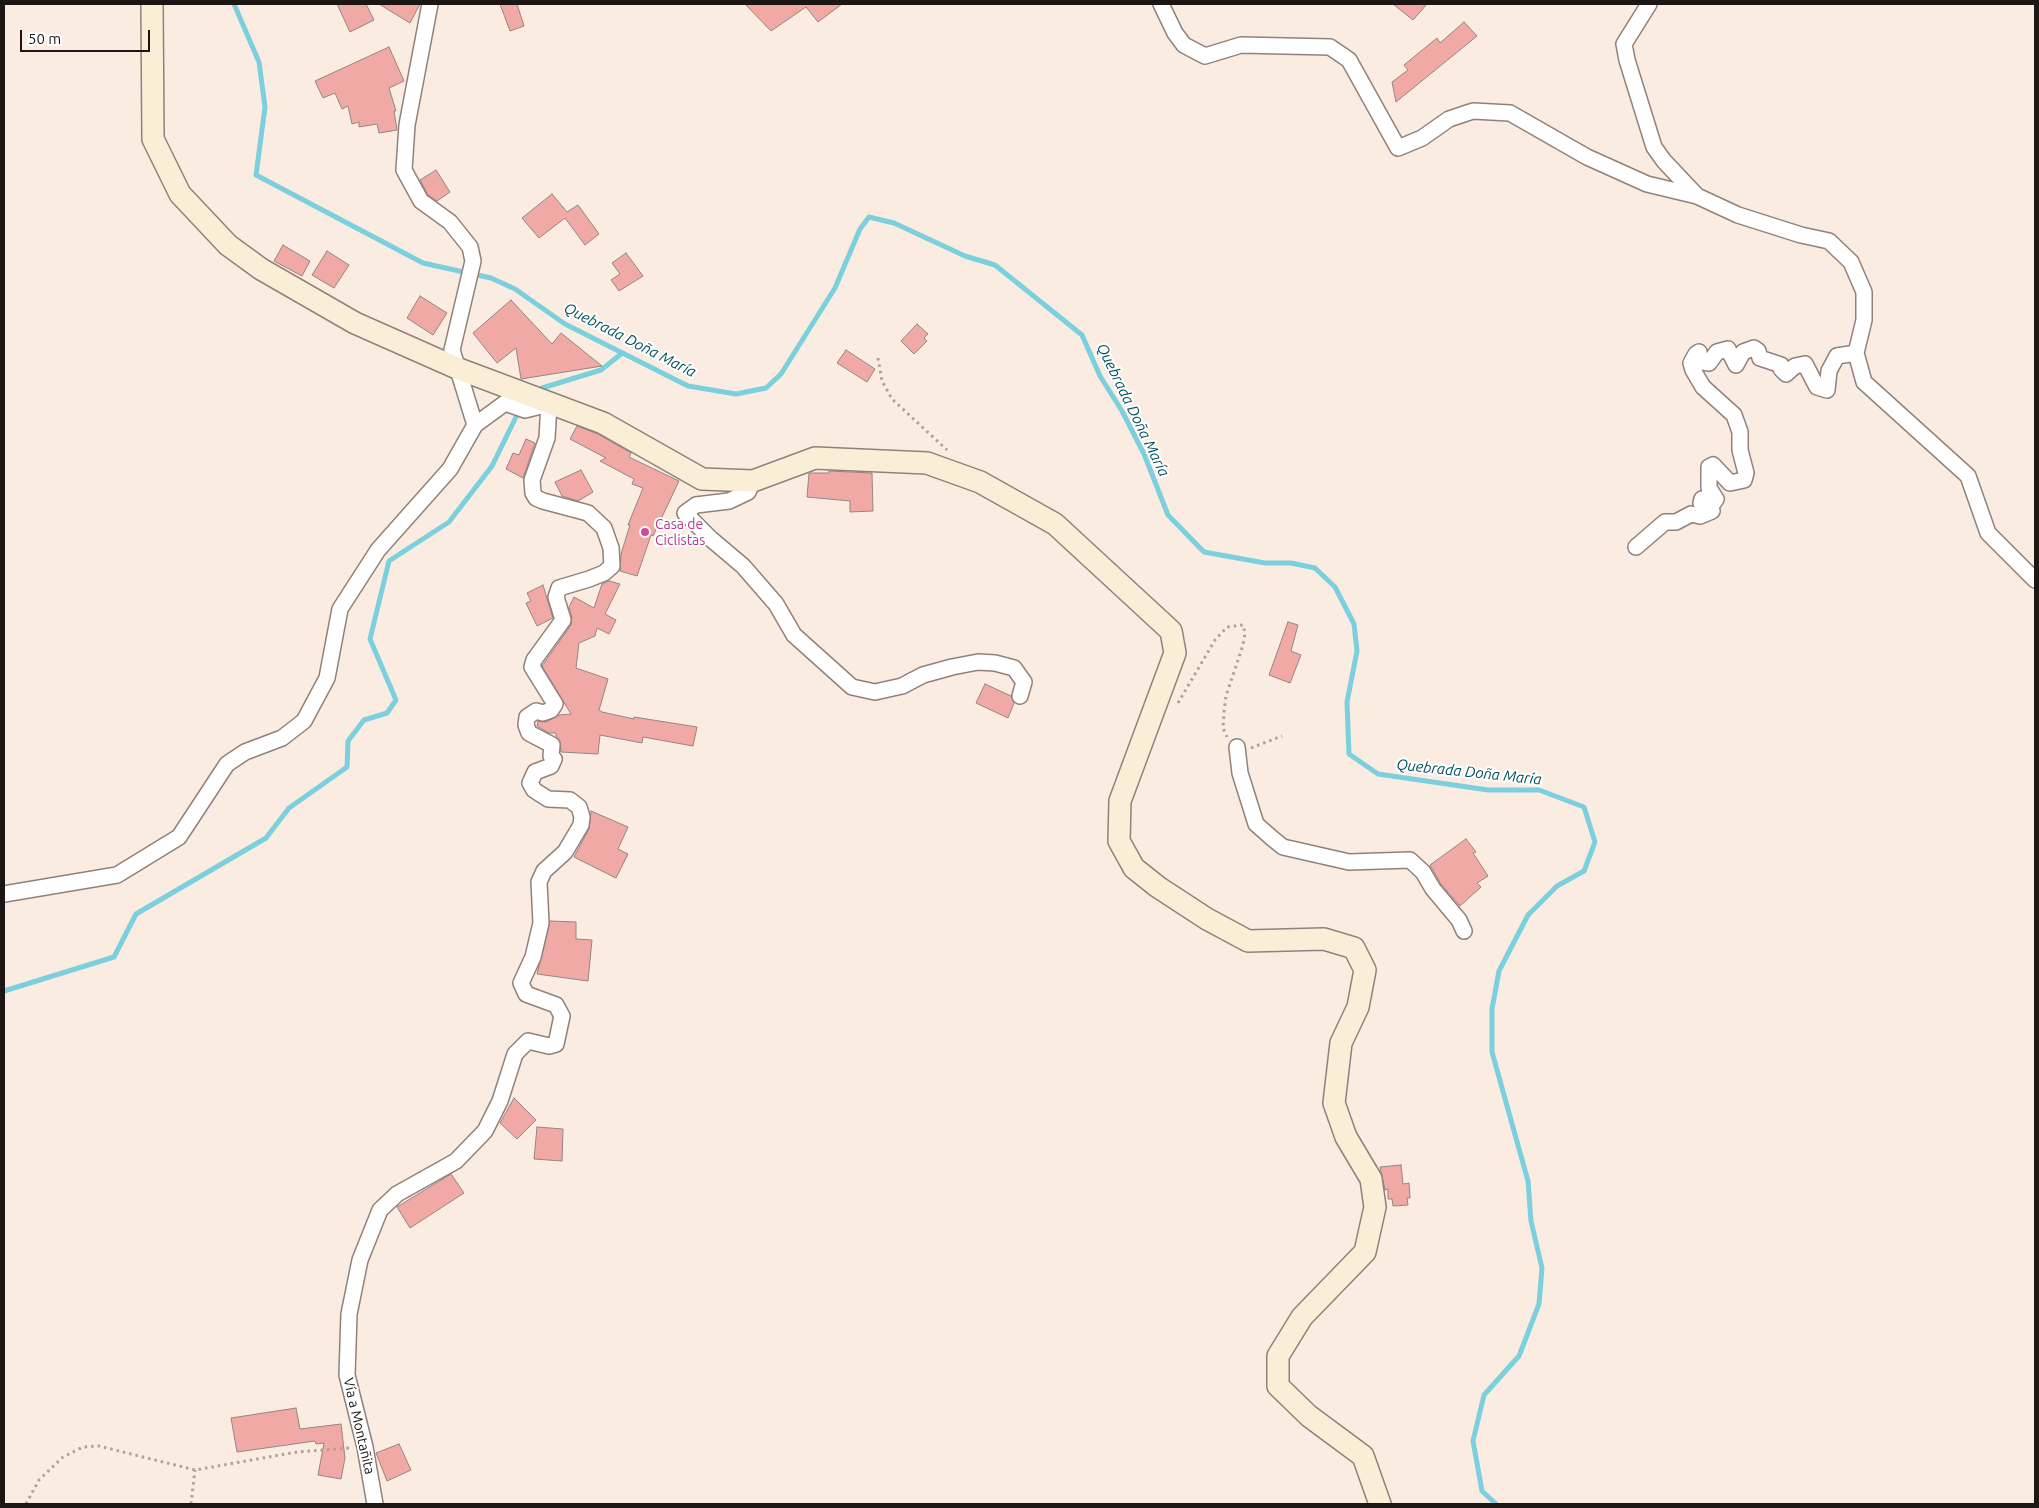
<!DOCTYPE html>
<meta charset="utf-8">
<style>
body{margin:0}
#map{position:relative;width:2039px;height:1508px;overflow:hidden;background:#fbece2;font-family:Ubuntu,sans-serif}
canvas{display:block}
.frame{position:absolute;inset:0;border:5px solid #1c1714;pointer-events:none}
.scale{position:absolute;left:20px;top:30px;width:130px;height:22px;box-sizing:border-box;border:2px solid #1c1714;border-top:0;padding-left:6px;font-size:15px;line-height:18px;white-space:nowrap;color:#1c1714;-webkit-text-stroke:4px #fff;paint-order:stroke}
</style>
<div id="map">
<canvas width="2039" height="1508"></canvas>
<div class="frame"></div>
<div class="scale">50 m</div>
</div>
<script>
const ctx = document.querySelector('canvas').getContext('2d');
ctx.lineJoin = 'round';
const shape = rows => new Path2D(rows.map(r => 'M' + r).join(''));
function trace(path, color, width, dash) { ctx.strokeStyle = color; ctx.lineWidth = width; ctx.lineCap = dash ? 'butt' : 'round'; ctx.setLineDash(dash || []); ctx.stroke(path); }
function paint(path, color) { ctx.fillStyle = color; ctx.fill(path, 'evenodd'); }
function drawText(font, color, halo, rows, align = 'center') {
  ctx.font = font + ' Ubuntu,sans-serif'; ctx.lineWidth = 4; ctx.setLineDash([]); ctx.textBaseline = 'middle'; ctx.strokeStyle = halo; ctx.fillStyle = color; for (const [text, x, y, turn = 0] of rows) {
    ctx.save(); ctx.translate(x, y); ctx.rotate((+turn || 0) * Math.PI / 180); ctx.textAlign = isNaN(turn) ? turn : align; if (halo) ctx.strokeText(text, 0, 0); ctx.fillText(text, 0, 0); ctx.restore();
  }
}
trace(shape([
 [234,4,259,62,265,107,256,175,423,263,491,278,515,289,565,324,688,386,736,394,766,388,781,374,835,288,860,229,869,217,894,223,965,256,995,265,1082,335,1100,376,1122,411,1144,454,1168,515,1204,552,1265,563,1291,563,1315,568,1335,587,1354,624,1357,651,1347,702,1349,754,1378,774,1488,790,1539,790,1584,807,1595,842,1584,871,1557,886,1528,915,1499,971,1492,1009,1492,1052,1528,1181,1531,1221,1542,1268,1539,1304,1519,1356,1484,1395,1473,1441,1482,1491,1496,1504],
 [542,388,601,370,621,354],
 [4,991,114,957,136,914,266,838,289,808,347,767,348,741,364,720,387,713,396,700,370,639,389,561,449,522,492,466,516,417]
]), '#7cd0de', 5);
const building = shape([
 [337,4,366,4,374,20,350,32,337,4],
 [379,4,420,4,410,23,379,4],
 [500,4,517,4,524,26,510,31,500,4],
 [745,4,842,4,818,22,806,7,771,31,745,4],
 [1393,4,1427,4,1413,20,1393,4],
 [1464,22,1477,36,1396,102,1392,82,1408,70,1404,65,1437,38,1440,43,1464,22],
 [389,47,404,81,389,88,396,111,394,111,397,130,379,133,377,124,359,127,359,122,352,124,348,106,342,109,335,93,323,98,315,81,389,47],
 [436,170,450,192,437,201,428,195,420,180,436,170],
 [552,194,567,212,578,205,599,234,585,245,565,218,539,238,522,218,552,194],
 [283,245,310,261,302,276,274,261,283,245],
 [327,251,349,265,334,288,312,275,327,251],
 [626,253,643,276,619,291,611,280,620,274,612,263,626,253],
 [420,296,447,313,433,335,407,318,420,296],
 [511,300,552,344,561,333,602,366,521,379,516,348,497,363,473,333,511,300],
 [917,324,928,334,924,338,927,341,914,354,901,341,917,324],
 [846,350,875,369,867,382,837,363,846,350],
 [577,426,598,434,631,453,629,457,679,481,653,536,651,535,637,576,620,571,621,554,630,525,628,525,643,488,632,484,634,479,600,461,606,458,570,439,577,426],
 [526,439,535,443,523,478,506,469,513,453,519,455,526,439],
 [581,470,593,492,578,501,562,496,555,482,581,470],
 [829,471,872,473,873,511,850,512,850,501,807,497,809,473,829,473,829,471],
 [609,581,620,584,605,614,616,620,609,634,597,628,595,636,579,643,576,668,608,679,599,710,602,712,634,719,634,717,697,727,693,746,643,737,642,743,600,735,598,754,561,752,560,741,556,736,556,733,549,733,537,726,538,721,546,722,559,715,571,714,542,666,571,625,572,618,569,607,574,597,594,608,602,584,609,581],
 [543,585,553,618,537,626,526,603,531,601,527,593,543,585],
 [1288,622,1298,625,1291,651,1301,655,1290,683,1269,675,1288,622],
 [985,684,1011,696,1014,703,1008,718,976,703,985,684],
 [591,811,628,827,618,849,628,854,616,878,574,857,589,829,591,811],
 [1466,839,1476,852,1473,853,1488,876,1477,883,1481,887,1460,906,1441,884,1430,865,1466,839],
 [550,921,576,922,576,939,592,940,588,981,537,974,550,921],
 [514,1098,536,1120,517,1139,500,1123,514,1098],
 [537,1127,563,1129,562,1161,534,1159,537,1127],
 [1401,1165,1403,1184,1409,1183,1410,1198,1407,1198,1408,1205,1393,1206,1392,1199,1388,1199,1388,1189,1385,1190,1380,1167,1401,1165],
 [451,1174,464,1193,410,1228,397,1207,451,1174],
 [296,1408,300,1429,341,1424,345,1458,341,1479,318,1475,324,1443,316,1444,315,1441,237,1452,231,1418,296,1408],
 [399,1444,411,1470,387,1481,376,1453,399,1444]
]);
paint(building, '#f0a9a5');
trace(building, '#968483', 1);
const street = shape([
 [1161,4,1175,33,1184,45,1205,56,1241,45,1330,47,1349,60,1398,148,1422,138,1449,119,1473,111,1510,113,1587,157,1647,184,1697,196,1738,215,1801,235,1829,241,1851,262,1864,292,1864,320,1856,353,1864,382,1968,476,1988,533,2035,580],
 [1649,4,1624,44,1627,60,1654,147,1664,161,1697,196],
 [753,481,748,492,729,501,696,505,685,513,711,539,743,566,776,604,794,635,852,687,875,692,902,686,923,675,952,667,978,662,995,663,1014,668,1024,682,1020,696],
 [1636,547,1665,522,1676,522,1691,514,1700,516,1712,511,1701,503,1702,499,1714,502,1716,499,1709,488,1709,467,1713,465,1730,483,1744,480,1746,473,1740,450,1740,432,1734,415,1703,387,1693,370,1691,363,1696,354,1699,352,1700,360,1703,362,1709,363,1717,352,1728,349,1736,365,1743,352,1754,348,1758,351,1760,358,1781,365,1781,369,1786,374,1795,366,1805,364,1817,387,1827,390,1829,371,1837,356,1856,353],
 [1237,747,1240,773,1256,824,1273,839,1283,847,1349,862,1410,860,1423,872,1433,889,1459,920,1464,931],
 [4,894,117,875,179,837,227,764,245,752,282,738,304,721,327,678,340,609,378,550,450,469,475,425,452,350,473,261,470,247,450,222,421,201,404,170,407,125,430,4],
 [375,1504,365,1447,347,1375,349,1314,360,1260,380,1210,397,1194,456,1161,485,1131,500,1101,515,1054,528,1041,549,1046,556,1044,562,1016,556,1005,526,994,521,983,533,957,541,923,539,882,544,871,565,852,581,825,582,817,579,807,570,800,548,799,534,790,530,783,535,772,551,766,554,759,551,756,552,745,529,733,526,725,527,717,536,711,543,713,551,710,555,704,532,667,534,660,563,620,556,597,559,588,589,579,604,573,612,566,611,548,604,528,588,513,543,501,536,498,533,493,532,480,547,438,549,404,525,410,505,403,475,425]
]);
const secondary = shape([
 [152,4,153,139,180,194,228,245,261,269,355,323,459,369,603,423,702,479,753,481,815,458,927,463,980,482,1055,524,1171,631,1175,653,1120,801,1119,841,1134,868,1158,887,1207,919,1248,941,1324,939,1354,948,1365,970,1358,1007,1341,1043,1334,1103,1346,1137,1371,1179,1375,1207,1365,1252,1302,1317,1278,1356,1278,1386,1309,1416,1363,1456,1380,1504]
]);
trace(street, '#90827a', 18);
trace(secondary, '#90827a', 24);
trace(shape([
 [878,358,882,381,892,399,947,450],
 [1178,703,1215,640,1227,627,1243,625,1245,633,1243,645,1226,696,1224,712,1223,728,1227,737],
 [1251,748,1282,736],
 [26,1504,39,1480,63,1457,83,1447,99,1446,195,1470,297,1452,349,1448],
 [191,1504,195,1470]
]), '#ada19a', 3, [2.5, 4]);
trace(street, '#fff', 15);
trace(secondary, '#fbeed6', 21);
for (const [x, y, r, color] of [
 [645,532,5,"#d1479c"]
]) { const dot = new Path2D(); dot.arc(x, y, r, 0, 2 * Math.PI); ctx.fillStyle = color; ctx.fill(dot); trace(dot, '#fff', 2); }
drawText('14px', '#b23c85', '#fff', [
 ["Casa de",655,524],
 ["Ciclistas",655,540]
], 'left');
drawText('14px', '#1c1714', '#fff', [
 ["Vía a Montañita",359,1426,77]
]);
drawText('italic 15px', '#00515a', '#fff', [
 ["Quebrada Doña María",630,340,27],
 ["Quebrada Doña María",1133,410,64],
 ["Quebrada Doña María",1469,772,6]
]);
</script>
